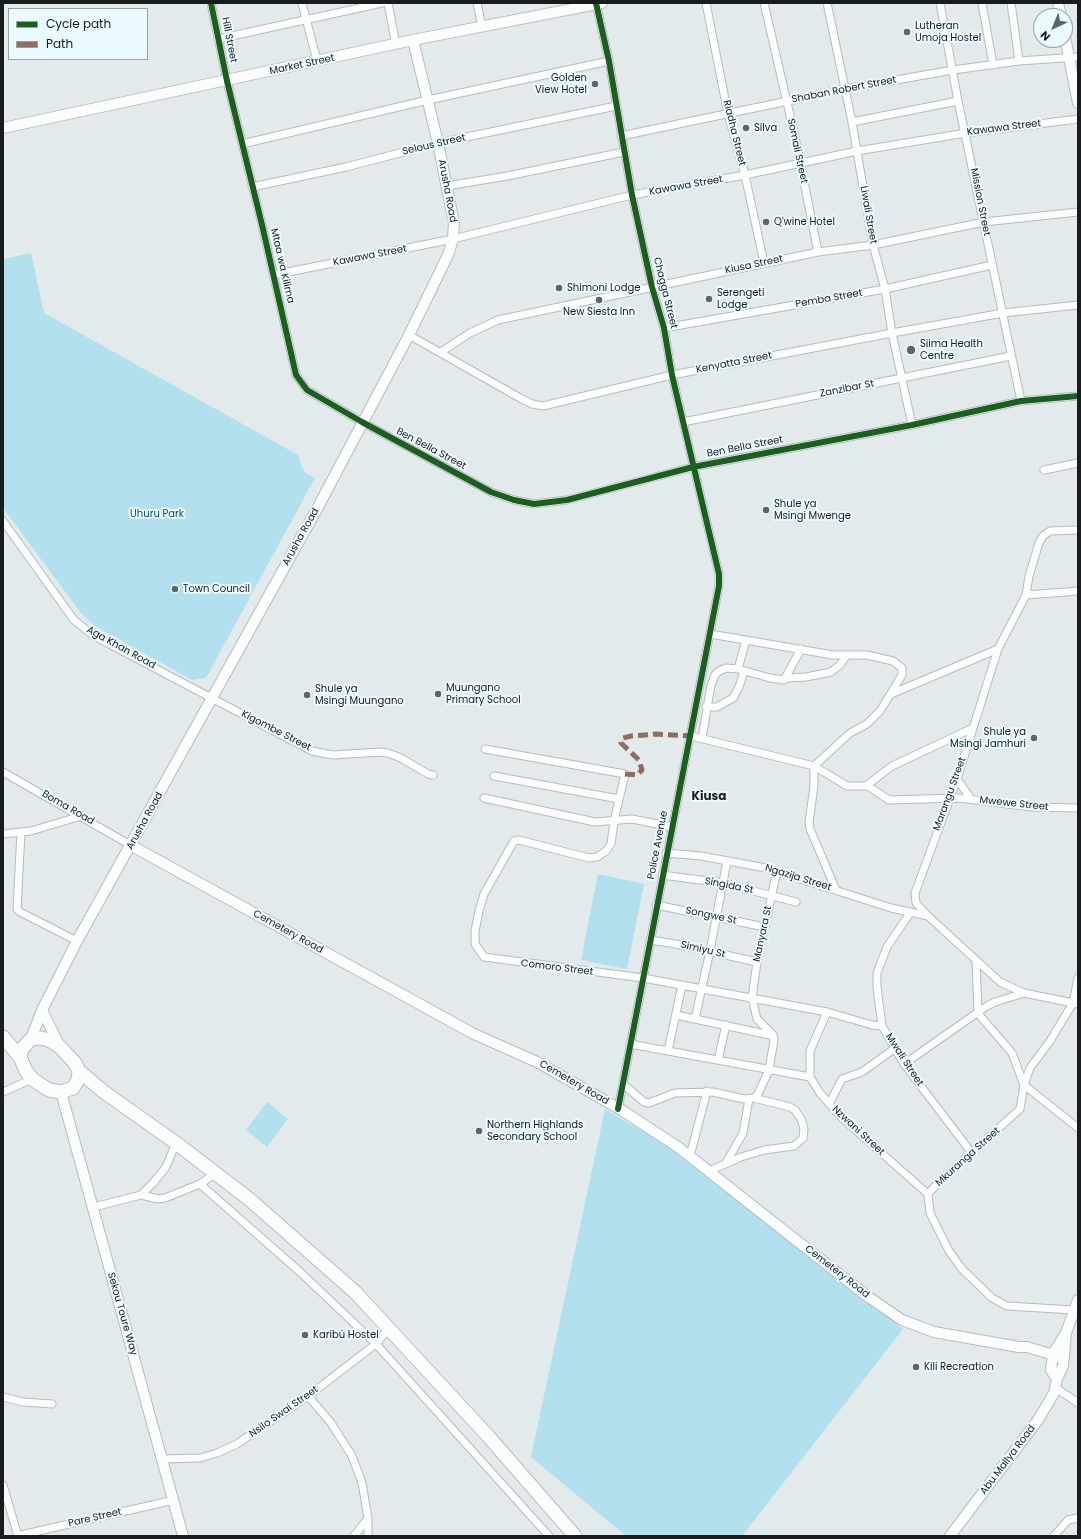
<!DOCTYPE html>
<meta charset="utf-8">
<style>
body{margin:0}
#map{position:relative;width:1081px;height:1539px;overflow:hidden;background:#e2eaec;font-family:Poppins,sans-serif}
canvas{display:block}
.frame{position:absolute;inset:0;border:4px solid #171d1f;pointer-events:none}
.legend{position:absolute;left:8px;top:8px;width:140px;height:52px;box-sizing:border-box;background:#eafaff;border:1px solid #96a2a5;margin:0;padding:5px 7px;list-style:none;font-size:12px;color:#171d1f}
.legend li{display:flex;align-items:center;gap:8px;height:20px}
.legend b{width:20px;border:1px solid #96a2a5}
.north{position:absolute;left:1033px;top:8px;width:40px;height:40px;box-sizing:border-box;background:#eafaff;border:1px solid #96a2a5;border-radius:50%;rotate:224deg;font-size:11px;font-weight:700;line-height:16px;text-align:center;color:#171d1f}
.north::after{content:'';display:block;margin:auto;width:14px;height:18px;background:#5e6567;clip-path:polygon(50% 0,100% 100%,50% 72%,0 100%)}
</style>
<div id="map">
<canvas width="1081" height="1539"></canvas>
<div class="frame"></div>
<ul class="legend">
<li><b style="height:5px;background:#1b5e20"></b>Cycle path</li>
<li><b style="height:5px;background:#8d6e63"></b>Path</li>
</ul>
<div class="north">N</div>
</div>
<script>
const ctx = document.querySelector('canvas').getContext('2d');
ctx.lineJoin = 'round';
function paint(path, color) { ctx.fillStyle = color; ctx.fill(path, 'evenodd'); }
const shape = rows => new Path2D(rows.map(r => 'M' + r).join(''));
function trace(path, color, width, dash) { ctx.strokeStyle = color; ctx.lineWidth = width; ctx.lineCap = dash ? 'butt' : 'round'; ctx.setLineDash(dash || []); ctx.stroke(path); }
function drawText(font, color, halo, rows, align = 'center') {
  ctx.font = font + ' Poppins,sans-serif'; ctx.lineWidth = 4; ctx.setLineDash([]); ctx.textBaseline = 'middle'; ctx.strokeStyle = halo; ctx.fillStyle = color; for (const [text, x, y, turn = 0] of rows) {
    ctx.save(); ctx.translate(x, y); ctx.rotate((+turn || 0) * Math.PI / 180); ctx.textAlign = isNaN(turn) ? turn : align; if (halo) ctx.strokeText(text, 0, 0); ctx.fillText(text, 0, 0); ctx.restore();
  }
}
paint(shape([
 [31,253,44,313,298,455,302,468,307,474,315,478,206,678,192,680,95,626,81,613,3,508,3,259],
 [598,874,644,884,627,969,581,960],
 [267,1102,288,1119,267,1147,246,1130],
 [605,1109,674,1150,903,1329,742,1536,626,1536,531,1457]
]), '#b2e0ee');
const street = shape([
 [211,3,227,81,263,229,296,375,307,390,362,422,491,492,514,500,534,504,567,500,693,467,912,425,1021,401,1078,396],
 [302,3,317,61],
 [388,3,396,45],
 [477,3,482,27],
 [596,3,609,61,632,195,652,287,664,328,672,375,719,574,719,586,618,1109],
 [706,3,728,114,745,175,764,263],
 [764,3,795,137,818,252],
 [827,3,852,122,873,245,885,289,892,333,912,425],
 [940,3,958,101,1021,401],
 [982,3,993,65],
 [1011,3,1019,61],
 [218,39,382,3],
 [852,122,958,101],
 [621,136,845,89,953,70,1019,61,1078,57],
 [242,144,428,100,609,61],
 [447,186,507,176,624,152],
 [252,187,346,167,438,143,616,106],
 [273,275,453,239,632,195,745,175,857,151,966,133,1078,119],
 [664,328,885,289,992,265],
 [409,335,520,398,532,404,543,406,672,375,892,333,1003,313,1078,305],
 [441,352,470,333,498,320,818,252,873,245,984,222,1078,212],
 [683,422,1011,356],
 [1044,470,1078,463],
 [3,521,74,620,94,636,312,751,333,755,380,752,388,753,401,758,428,774,433,775],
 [1078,530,1050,531,1043,536,1039,543,1029,576,1026,595,998,649,957,779,915,893,916,903,928,916,1000,982,1024,993,1078,1004],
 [1026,595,1078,591],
 [710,634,833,655,867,655,893,661,902,668,902,675,880,711,867,724,850,733,814,766,814,786,809,822,810,829,836,890],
 [738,669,746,640],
 [786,678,806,677,831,672,840,665,847,655],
 [891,694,998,649],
 [706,707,717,707,733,698,739,687,744,671],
 [691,736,814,766,847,786,868,786,889,800,959,798,1032,807,1078,808],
 [702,738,711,685,715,675,719,671,726,668,738,669,770,678,784,680,801,649],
 [485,749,625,774,614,821,611,844,606,851,597,857,589,858,519,840,514,841,484,894,479,911,475,931,475,944,484,957,643,978,827,1012,872,1025,882,1026],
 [3,772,132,846],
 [494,776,619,799],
 [957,779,971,799],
 [866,786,892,766,973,728],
 [484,798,595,822,632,819,672,827],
 [21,832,17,909,20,912,77,941],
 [3,834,31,831,81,816],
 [666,853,701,856,766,868,891,908,928,916],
 [662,875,723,883,796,902],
 [656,905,765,927],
 [910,913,887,947,877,973,877,987,882,1026,904,1064,971,1152],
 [650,940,676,944,757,962],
 [976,961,978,1012,981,1017,1012,1053,1024,1085,1078,1128],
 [827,1012,810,1051,810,1077,820,1093,843,1119,928,1194],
 [676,1015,770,1035],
 [695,1019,710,951,727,861],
 [630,1044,810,1077],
 [668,1051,682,985],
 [718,1060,726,1025],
 [904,1064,987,1006,995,1002,1024,993],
 [623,1084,644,1102,649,1103,675,1093,713,1092,744,1099,754,1098,758,1094,769,1070,774,1040,773,1035,757,1019,752,998,757,962,777,871],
 [3,1092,32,1079],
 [829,1104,842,1079,862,1072,894,1049],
 [690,1156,707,1091],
 [726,1163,743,1133,749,1099],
 [709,1171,741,1157,764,1150,794,1146,803,1138,804,1129,801,1119,795,1110,790,1107,754,1098],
 [200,1184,299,1271,376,1344,549,1536],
 [141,1195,158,1199,165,1198,200,1184,216,1173],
 [94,1207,141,1195,154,1182,166,1167,176,1143],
 [1074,1310,1007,1306,992,1298,962,1269,949,1251,930,1213,928,1194,937,1184,1020,1109,1024,1085,1030,1068,1050,1041,1073,1003,1078,978],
 [1056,1388,1078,1403],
 [308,1396,331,1423,352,1456,362,1483,368,1518,368,1536],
 [3,1397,23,1402,52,1404],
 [163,1459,200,1458,217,1453,237,1444,308,1396,376,1344,389,1328],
 [3,1485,18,1536],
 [17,1536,174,1500],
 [354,1536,368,1518],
 [1054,1536,1068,1520,1078,1518]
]);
const secondary = shape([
 [1058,3,1061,16],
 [1065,37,1078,103],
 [3,128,413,40,602,3],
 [132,846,474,1034,537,1062,623,1111,678,1147,867,1296,902,1320,934,1332,1019,1347,1027,1347,1064,1358],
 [42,1010,60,1047],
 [31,1039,42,1010,77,941,318,507,409,335,448,255,453,239,454,223,438,143,413,40],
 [61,1092,183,1536],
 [1057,1379,1051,1370,1053,1354,1066,1333,1078,1300],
 [950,1536,1038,1420,1054,1393,1057,1379,1063,1366,1066,1333]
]);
const highway = shape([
 [3,1037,20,1057],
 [41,1038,51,1041,60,1047,75,1063,79,1071,78,1080,73,1088,61,1092,49,1090,32,1079,26,1071,20,1057,22,1049,31,1039,41,1038],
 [79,1071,104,1092,176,1143,249,1199,355,1292,488,1436,575,1536]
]);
trace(street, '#b5bcbe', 9);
trace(secondary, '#b5bcbe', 12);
trace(highway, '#b5bcbe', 15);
trace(street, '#fbfcfc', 7);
trace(secondary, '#fbfcfc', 10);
trace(highway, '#fbfcfc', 13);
trace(shape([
 [625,774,637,775,642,770,639,760,621,743,623,738,631,736,656,734,691,736]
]), '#8d6e63', 5, [10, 5]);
trace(shape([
 [211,3,227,81,263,229,296,375,307,390,362,422,491,492,514,500,534,504,567,500,693,467,912,425,1021,401,1078,396],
 [596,3,609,61,632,195,652,287,664,328,672,375,719,574,719,586,618,1109]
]), '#1b5e20', 6);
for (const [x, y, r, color] of [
 [907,32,4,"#5e6567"],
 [595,84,4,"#5e6567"],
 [746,128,4,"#5e6567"],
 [766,222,4,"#5e6567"],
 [559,288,4,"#5e6567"],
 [709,299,4,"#5e6567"],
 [599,300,4,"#5e6567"],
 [911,350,5,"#5e6567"],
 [766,510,4,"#5e6567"],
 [175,589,4,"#5e6567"],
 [438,694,4,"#5e6567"],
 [307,695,4,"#5e6567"],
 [1034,738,4,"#5e6567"],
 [479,1131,4,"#5e6567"],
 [305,1335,4,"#5e6567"],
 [916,1367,4,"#5e6567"]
]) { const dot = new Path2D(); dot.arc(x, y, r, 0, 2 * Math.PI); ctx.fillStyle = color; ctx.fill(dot); trace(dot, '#eafaff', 1.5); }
drawText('10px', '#171d1f', '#eafaff', [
 ["Lutheran",915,26],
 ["Umoja Hostel",915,38],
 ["Golden",587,78,"right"],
 ["View Hotel",587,90,"right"],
 ["Silva",754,128],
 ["Q'wine Hotel",774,222],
 ["Shimoni Lodge",567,288],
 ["Serengeti",717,293],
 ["Lodge",717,305],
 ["New Siesta Inn",599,312,"center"],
 ["Siima Health",920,344],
 ["Centre",920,356],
 ["Shule ya",774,504],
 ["Msingi Mwenge",774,516],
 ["Town Council",183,589],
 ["Muungano",446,688],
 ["Primary School",446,700],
 ["Shule ya",315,689],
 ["Msingi Muungano",315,701],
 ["Shule ya",1026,732,"right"],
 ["Msingi Jamhuri",1026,744,"right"],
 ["Northern Highlands",487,1125],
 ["Secondary School",487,1137],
 ["Karibú Hostel",313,1335],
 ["Kili Recreation",924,1367]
], 'left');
drawText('10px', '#171d1f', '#eafaff', [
 ["Hill Street",229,40,79],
 ["Market Street",302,65,-12],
 ["Shaban Robert Street",844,90,-11],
 ["Kawawa Street",1004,128,-7],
 ["Riadha Street",734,133,76],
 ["Selous Street",434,145,-13],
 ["Somali Street",797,151,78],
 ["Kawawa Street",686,186,-10],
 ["Arusha Road",447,191,79],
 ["Mission Street",980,202,79],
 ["Liwali Street",868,215,80],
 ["Kawawa Street",370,256,-11],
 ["Kiusa Street",754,265,-12],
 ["Mtaa wa Kilima",282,266,77],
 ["Chagga Street",665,293,76],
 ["Pemba Street",829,299,-10],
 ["Kenyatta Street",734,363,-11],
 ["Zanzibar St",847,389,-11],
 ["Ben Bella Street",745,447,-11],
 ["Ben Bella Street",431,449,28],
 ["Arusha Road",301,537,-61],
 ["Aga Khan Road",121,648,29],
 ["Kigombe Street",276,731,27],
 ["Marangu Street",950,794,-70],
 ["Mwewe Street",1014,804,6],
 ["Boma Road",68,808,30],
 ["Arusha Road",145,821,-61],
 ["Police Avenue",658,845,-79],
 ["Ngazija Street",798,878,17],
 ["Singida St",729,886,11],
 ["Songwe St",711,916,12],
 ["Cemetery Road",288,932,29],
 ["Manyara St",763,934,-78],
 ["Simiyu St",703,950,13],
 ["Comoro Street",557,968,7],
 ["Mwali Street",904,1060,57],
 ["Cemetery Road",574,1083,30],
 ["Nzwani Street",858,1131,43],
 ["Mkuranga Street",968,1157,-42],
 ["Cemetery Road",837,1272,38],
 ["Sekou Toure Way",122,1314,74],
 ["Nsilo Swai Street",284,1412,-35],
 ["Abu Mallya Road",1008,1460,-53],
 ["Pare Street",95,1518,-13]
]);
drawText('10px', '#074f60', '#eafaff', [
 ["Uhuru Park",157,514]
]);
drawText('bold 12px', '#171d1f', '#eafaff', [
 ["Kiusa",709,797]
]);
</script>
